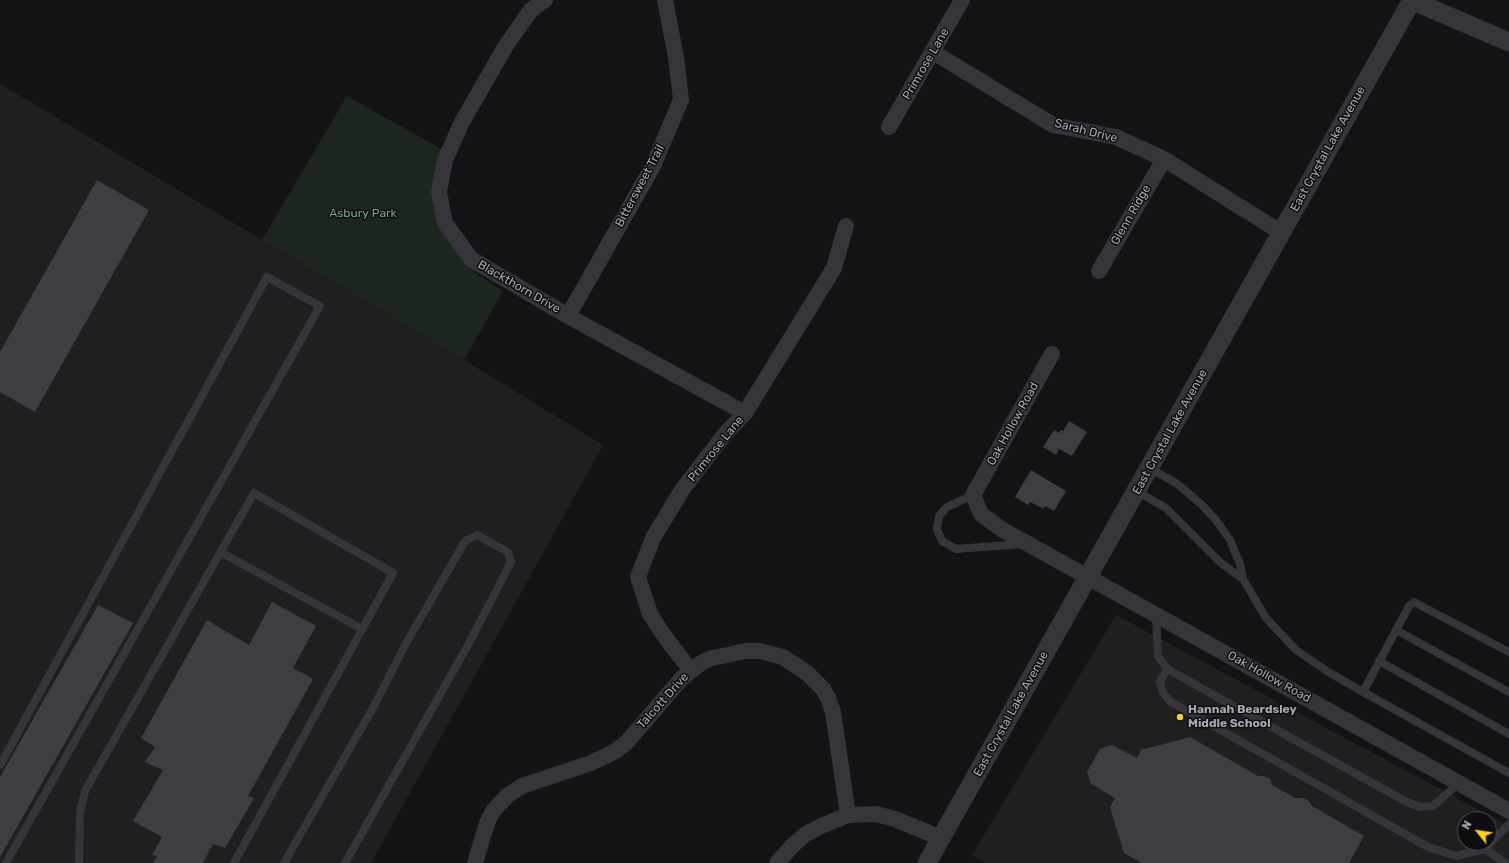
<!DOCTYPE html>
<style>
body{margin:0}
#map{position:relative;width:1509px;height:863px;overflow:hidden;background:#131315;font-family:Rubik,sans-serif}
canvas{display:block}
.north{position:absolute;left:1457px;top:811px;width:40px;height:40px;box-sizing:border-box;background:#0e0e10;border:1px solid #4a4b52;border-radius:50%;rotate:300deg;font-size:11px;font-weight:700;line-height:16px;text-align:center;color:#a4a7b6}
.north::after{content:'';display:block;margin:auto;width:14px;height:18px;background:#fdce22;clip-path:polygon(50% 0,100% 100%,50% 72%,0 100%)}
</style>
<div id="map">
<canvas width="1509" height="863"></canvas>
<div class="north">N</div>
</div>
<script>
const ctx = document.querySelector('canvas').getContext('2d');
ctx.lineJoin = 'round';
function paint(path, color) { ctx.fillStyle = color; ctx.fill(path, 'evenodd'); }
const shape = rows => new Path2D(rows.map(r => 'M' + r).join(''));
function trace(path, color, width, dash) { ctx.strokeStyle = color; ctx.lineWidth = width; ctx.lineCap = dash ? 'butt' : 'round'; ctx.setLineDash(dash || []); ctx.stroke(path); }
function drawText(font, color, halo, rows, align = 'center') {
  ctx.font = font + ' Rubik,sans-serif'; ctx.lineWidth = 3; ctx.setLineDash([]); ctx.textBaseline = 'middle'; ctx.strokeStyle = halo; ctx.fillStyle = color; for (const [text, x, y, turn = 0] of rows) {
    ctx.save(); ctx.translate(x, y); ctx.rotate((+turn || 0) * Math.PI / 180); ctx.textAlign = isNaN(turn) ? turn : align; if (halo) ctx.strokeText(text, 0, 0); ctx.fillText(text, 0, 0); ctx.restore();
  }
}
paint(shape([
 [0,84,464,360,603,445,371,863,0,863],
 [1116,615,1509,826,1509,863,985,863,972,855],
 [1465,819,1489,819,1489,843,1465,843]
]), '#1f1f22');
paint(shape([
 [347,96,443,150,435,193,461,257,477,274,503,291,464,360,262,240]
]), '#1d251f');
paint(shape([
 [97,180,149,210,35,412,0,392,0,352],
 [1069,421,1087,432,1072,456,1059,449,1056,455,1043,447,1054,430,1059,433,1061,430,1063,431],
 [1031,470,1066,491,1054,511,1045,506,1044,509,1030,502,1028,505,1015,497],
 [272,602,316,626,293,668,313,679,248,796,254,798,225,848,213,844,203,863,153,863,157,856,152,855,162,837,133,821,163,770,145,762,155,747,141,738,207,620,249,645],
 [98,605,133,623,0,857,0,777],
 [1190,737,1258,776,1264,776,1270,779,1272,785,1295,798,1303,798,1309,801,1312,806,1364,836,1349,863,1142,863,1124,853,1110,807,1115,798,1091,784,1087,772,1100,749,1112,745,1137,758,1141,750]
]), '#3d3d42');
trace(shape([
 [1136,491,1166,508,1221,563,1243,579,1240,564,1230,540,1216,520,1201,504,1176,483,1149,468],
 [973,495,947,507,939,516,937,529,942,541,956,549,1024,544],
 [220,552,362,629],
 [1243,579,1266,618,1296,650,1330,673,1363,692,1509,773],
 [1156,615,1158,656,1167,669,1405,801,1420,807,1433,806,1459,783],
 [1396,630,1509,692],
 [1379,661,1509,734],
 [1167,669,1160,682,1163,693,1171,702,1428,847,1456,856,1485,849,1509,824],
 [1363,692,1409,606,1414,602,1509,652],
 [0,765,267,277,320,306,6,863],
 [1485,849,1505,863],
 [79,863,80,812,85,791,254,493,393,573,234,863],
 [284,863,374,706,404,647,465,541,477,535,508,552,511,562,468,645,345,863]
]), '#34343a', 8);
trace(shape([
 [545,0,531,10,505,47,462,122,445,160,439,192,445,223,471,259,568,316,745,413],
 [933,52,1053,125,1116,137,1164,159,1282,233],
 [889,127,962,0],
 [1099,271,1164,159],
 [568,316,653,166,681,100,676,57,665,0],
 [1052,354,973,495,981,514,1003,530,1509,811],
 [691,671,663,634,650,614,638,577,653,538,682,490,725,434,745,413,834,268,846,226],
 [475,863,487,823,493,811,507,796,522,786,591,763,616,751,627,742,682,678,691,671,701,663,712,658,746,651,760,651,783,657,807,673,823,689,828,698,833,712,848,815],
 [777,863,793,845,806,834,821,826,848,815,876,814,895,819,941,838]
]), '#34343a', 16);
trace(shape([
 [1411,0,1509,42],
 [927,863,1412,0]
]), '#34343a', 19);
for (const [x, y, r, color] of [
 [1180,717,4,"#fdce22"]
]) { const dot = new Path2D(); dot.arc(x, y, r, 0, 2 * Math.PI); ctx.fillStyle = color; ctx.fill(dot); trace(dot, '#0e0e10', 1.5); }
drawText('12px', '#a4a7b6', '#0e0e10', [
 ["Primrose Lane",926,64,-60],
 ["Sarah Drive",1086,131,14],
 ["East Crystal Lake Avenue",1328,149,-61],
 ["Bittersweet Trail",640,186,-62],
 ["Glenn Ridge",1131,215,-60],
 ["Blackthorn Drive",519,287,30],
 ["Oak Hollow Road",1013,424,-61],
 ["East Crystal Lake Avenue",1170,432,-61],
 ["Primrose Lane",716,449,-51],
 ["Oak Hollow Road",1269,677,29],
 ["Talcott Drive",663,701,-48],
 ["East Crystal Lake Avenue",1011,714,-61]
]);
drawText('12px', '#79a381', '#0e0e10', [
 ["Asbury Park",363,214]
]);
drawText('bold 12px', '#a4a7b6', '#0e0e10', [
 ["Hannah Beardsley",1188,710],
 ["Middle School",1188,724]
], 'left');
</script>
